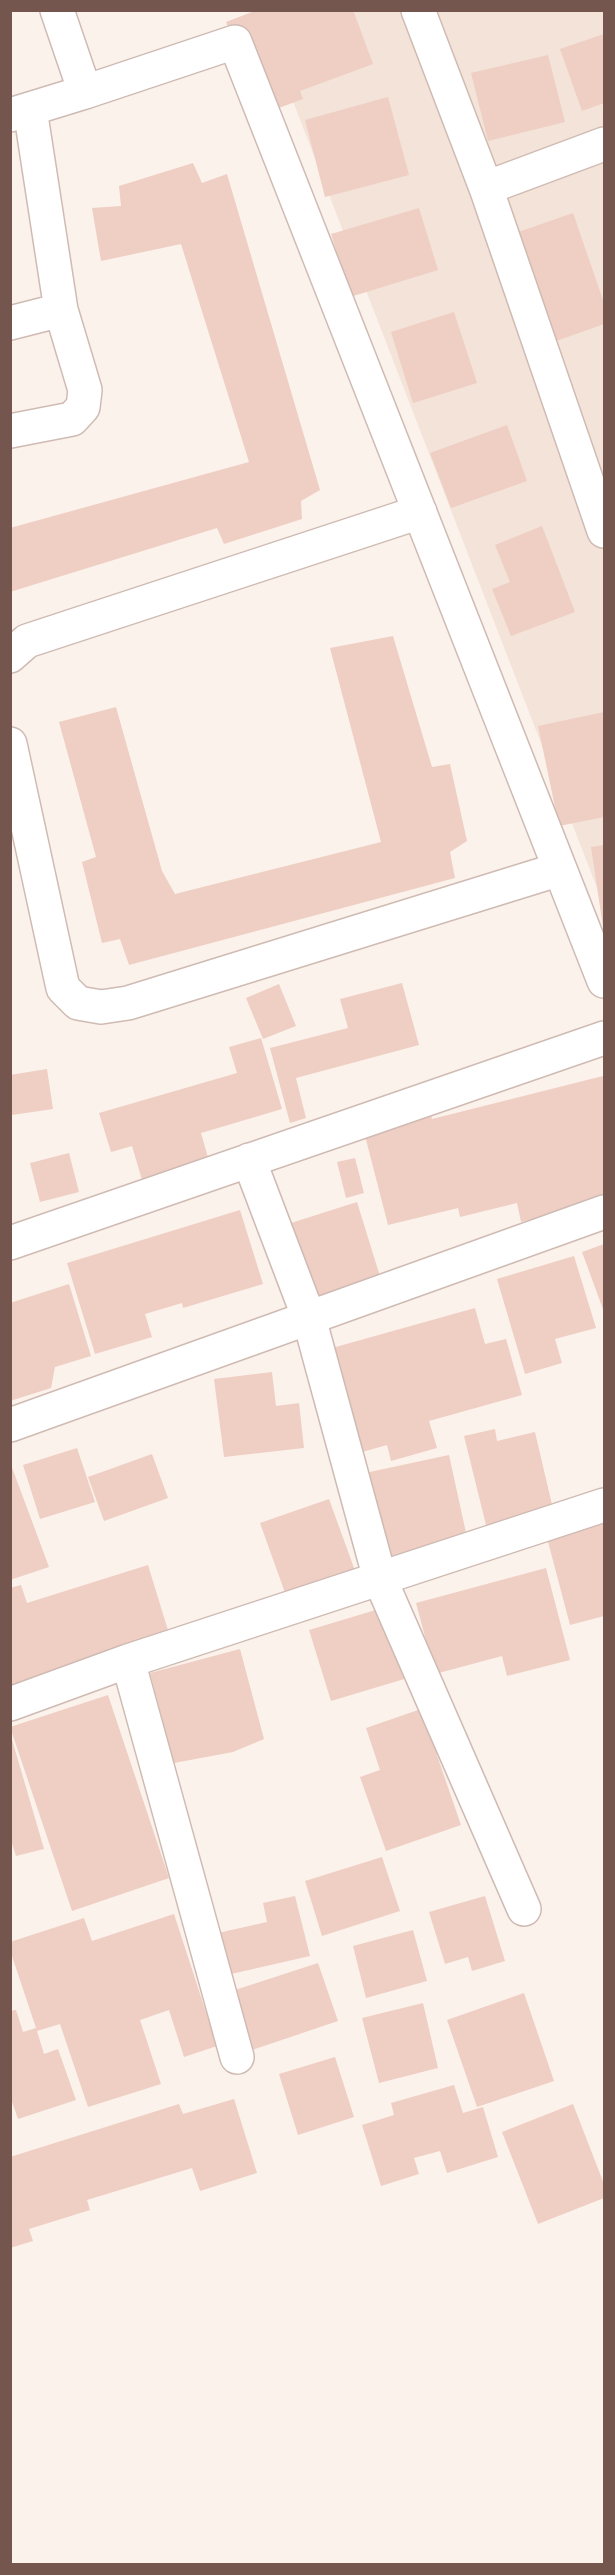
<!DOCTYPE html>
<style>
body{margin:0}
#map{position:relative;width:615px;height:2575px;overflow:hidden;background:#fbf2eb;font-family:Signika,sans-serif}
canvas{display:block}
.frame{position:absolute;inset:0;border:12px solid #75564f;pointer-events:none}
</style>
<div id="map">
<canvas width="615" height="2575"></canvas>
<div class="frame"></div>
</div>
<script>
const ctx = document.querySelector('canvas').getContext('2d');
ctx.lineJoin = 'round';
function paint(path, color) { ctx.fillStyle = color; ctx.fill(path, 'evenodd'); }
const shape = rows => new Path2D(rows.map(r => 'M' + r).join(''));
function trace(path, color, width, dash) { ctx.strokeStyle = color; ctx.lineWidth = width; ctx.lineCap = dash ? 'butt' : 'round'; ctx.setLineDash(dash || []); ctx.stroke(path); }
paint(shape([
 [258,11,604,11,604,906]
]), '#f3e3d9');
paint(shape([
 [257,10,353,10,373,64,300,91,303,99,260,115,226,22],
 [604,34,604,103,582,111,560,49],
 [548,55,565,122,488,141,471,73],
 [388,97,409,175,325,197,305,120],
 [193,163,202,183,227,174,320,490,301,501,302,519,224,544,217,528,10,592,10,528,249,462,181,244,101,261,92,208,121,206,119,186],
 [419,208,438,270,350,297,331,234],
 [573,213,604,303,604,324,545,345,507,236],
 [454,312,477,383,413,403,391,332],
 [507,425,527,481,451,508,430,453],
 [542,526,575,612,511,636,492,589,510,582,495,545],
 [393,636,432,767,450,764,467,841,450,852,455,878,129,965,120,939,102,943,82,862,96,857,59,722,116,707,162,871,175,894,381,842,330,648],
 [604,712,604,817,559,826,538,726],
 [604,845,604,927,603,927,591,847],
 [402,983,419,1045,296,1078,306,1118,290,1123,270,1048,348,1028,340,999],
 [279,984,296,1026,263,1039,246,998],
 [261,1038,282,1109,201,1133,209,1161,142,1180,132,1146,111,1152,99,1113,237,1073,229,1047],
 [47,1069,53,1109,12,1115,10,1075],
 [603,1076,604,1201,521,1222,517,1203,460,1217,458,1208,388,1225,364,1132,431,1115,432,1119],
 [69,1153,79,1192,40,1202,30,1163],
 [355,1158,364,1193,346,1198,337,1162],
 [357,1202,383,1286,317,1307,291,1223],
 [240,1210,263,1284,183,1308,182,1303,145,1314,152,1337,95,1354,67,1263],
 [604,1244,604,1312,582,1252],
 [574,1256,596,1328,555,1339,562,1363,525,1374,497,1279],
 [69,1284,91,1356,55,1367,51,1388,10,1401,10,1303],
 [475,1308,485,1344,506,1339,522,1395,429,1421,437,1448,391,1461,387,1445,355,1454,325,1350],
 [272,1372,276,1406,299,1403,304,1448,224,1457,214,1379],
 [495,1429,497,1441,535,1432,553,1509,486,1525,464,1436],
 [77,1448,95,1502,40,1519,23,1465],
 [152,1454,168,1498,104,1521,88,1477],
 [449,1455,468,1542,384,1560,365,1473],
 [10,1462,49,1567,10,1580],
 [329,1499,358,1579,289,1604,260,1523],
 [604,1523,604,1616,570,1625,547,1538],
 [148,1565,171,1640,10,1690,10,1588,21,1585,27,1603],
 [546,1568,570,1660,507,1676,502,1656,435,1674,416,1603],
 [389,1606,411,1677,331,1701,309,1630],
 [240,1649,264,1739,233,1752,174,1763,150,1673],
 [108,1695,169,1878,72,1911,10,1727],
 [421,1709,461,1825,386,1851,360,1777,380,1770,366,1728],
 [11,1736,44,1849,16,1856,10,1837],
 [382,1857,400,1911,322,1936,305,1881],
 [295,1896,310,1956,218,1977,209,1935,267,1922,263,1903],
 [485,1896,505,1961,472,1971,468,1957,445,1964,429,1912],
 [174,1914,217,2046,184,2057,169,2010,140,2020,161,2084,88,2107,60,2024,37,2031,44,2054,58,2049,76,2100,18,2119,10,2096,10,2011,16,2010,23,2032,36,2028,10,1950,10,1942,84,1918,92,1941],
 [413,1930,427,1981,366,1998,353,1946],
 [318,1963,338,2021,252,2050,232,1991],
 [524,1993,554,2081,477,2107,447,2020],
 [423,2003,438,2068,379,2083,362,2018],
 [335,2057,354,2117,298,2135,279,2074],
 [454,2085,463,2113,483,2107,498,2157,447,2173,440,2151,414,2158,419,2174,381,2186,362,2125,394,2115,391,2103],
 [234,2099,257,2173,200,2191,192,2168,87,2200,90,2210,29,2229,33,2241,10,2248,10,2157,179,2104,183,2114],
 [573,2104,604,2184,604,2198,538,2224,502,2132]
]), '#efcec4');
const street = shape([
 [57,10,85,92,235,42,604,981],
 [418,10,486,188,604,531],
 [30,109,61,310],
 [10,115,85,92],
 [486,188,604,144],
 [10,323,61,310,85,390,83,407,72,419,10,431],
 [10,656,27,641,420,512],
 [10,744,63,988,78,1003,101,1007,128,1003,560,869],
 [249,1160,309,1318,380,1579,524,1909],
 [10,1243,604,1038],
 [10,1425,604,1212],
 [128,1661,237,2057],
 [10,1704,128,1661,604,1505]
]);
trace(street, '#cfbbb3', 36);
trace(street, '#fff', 33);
</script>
